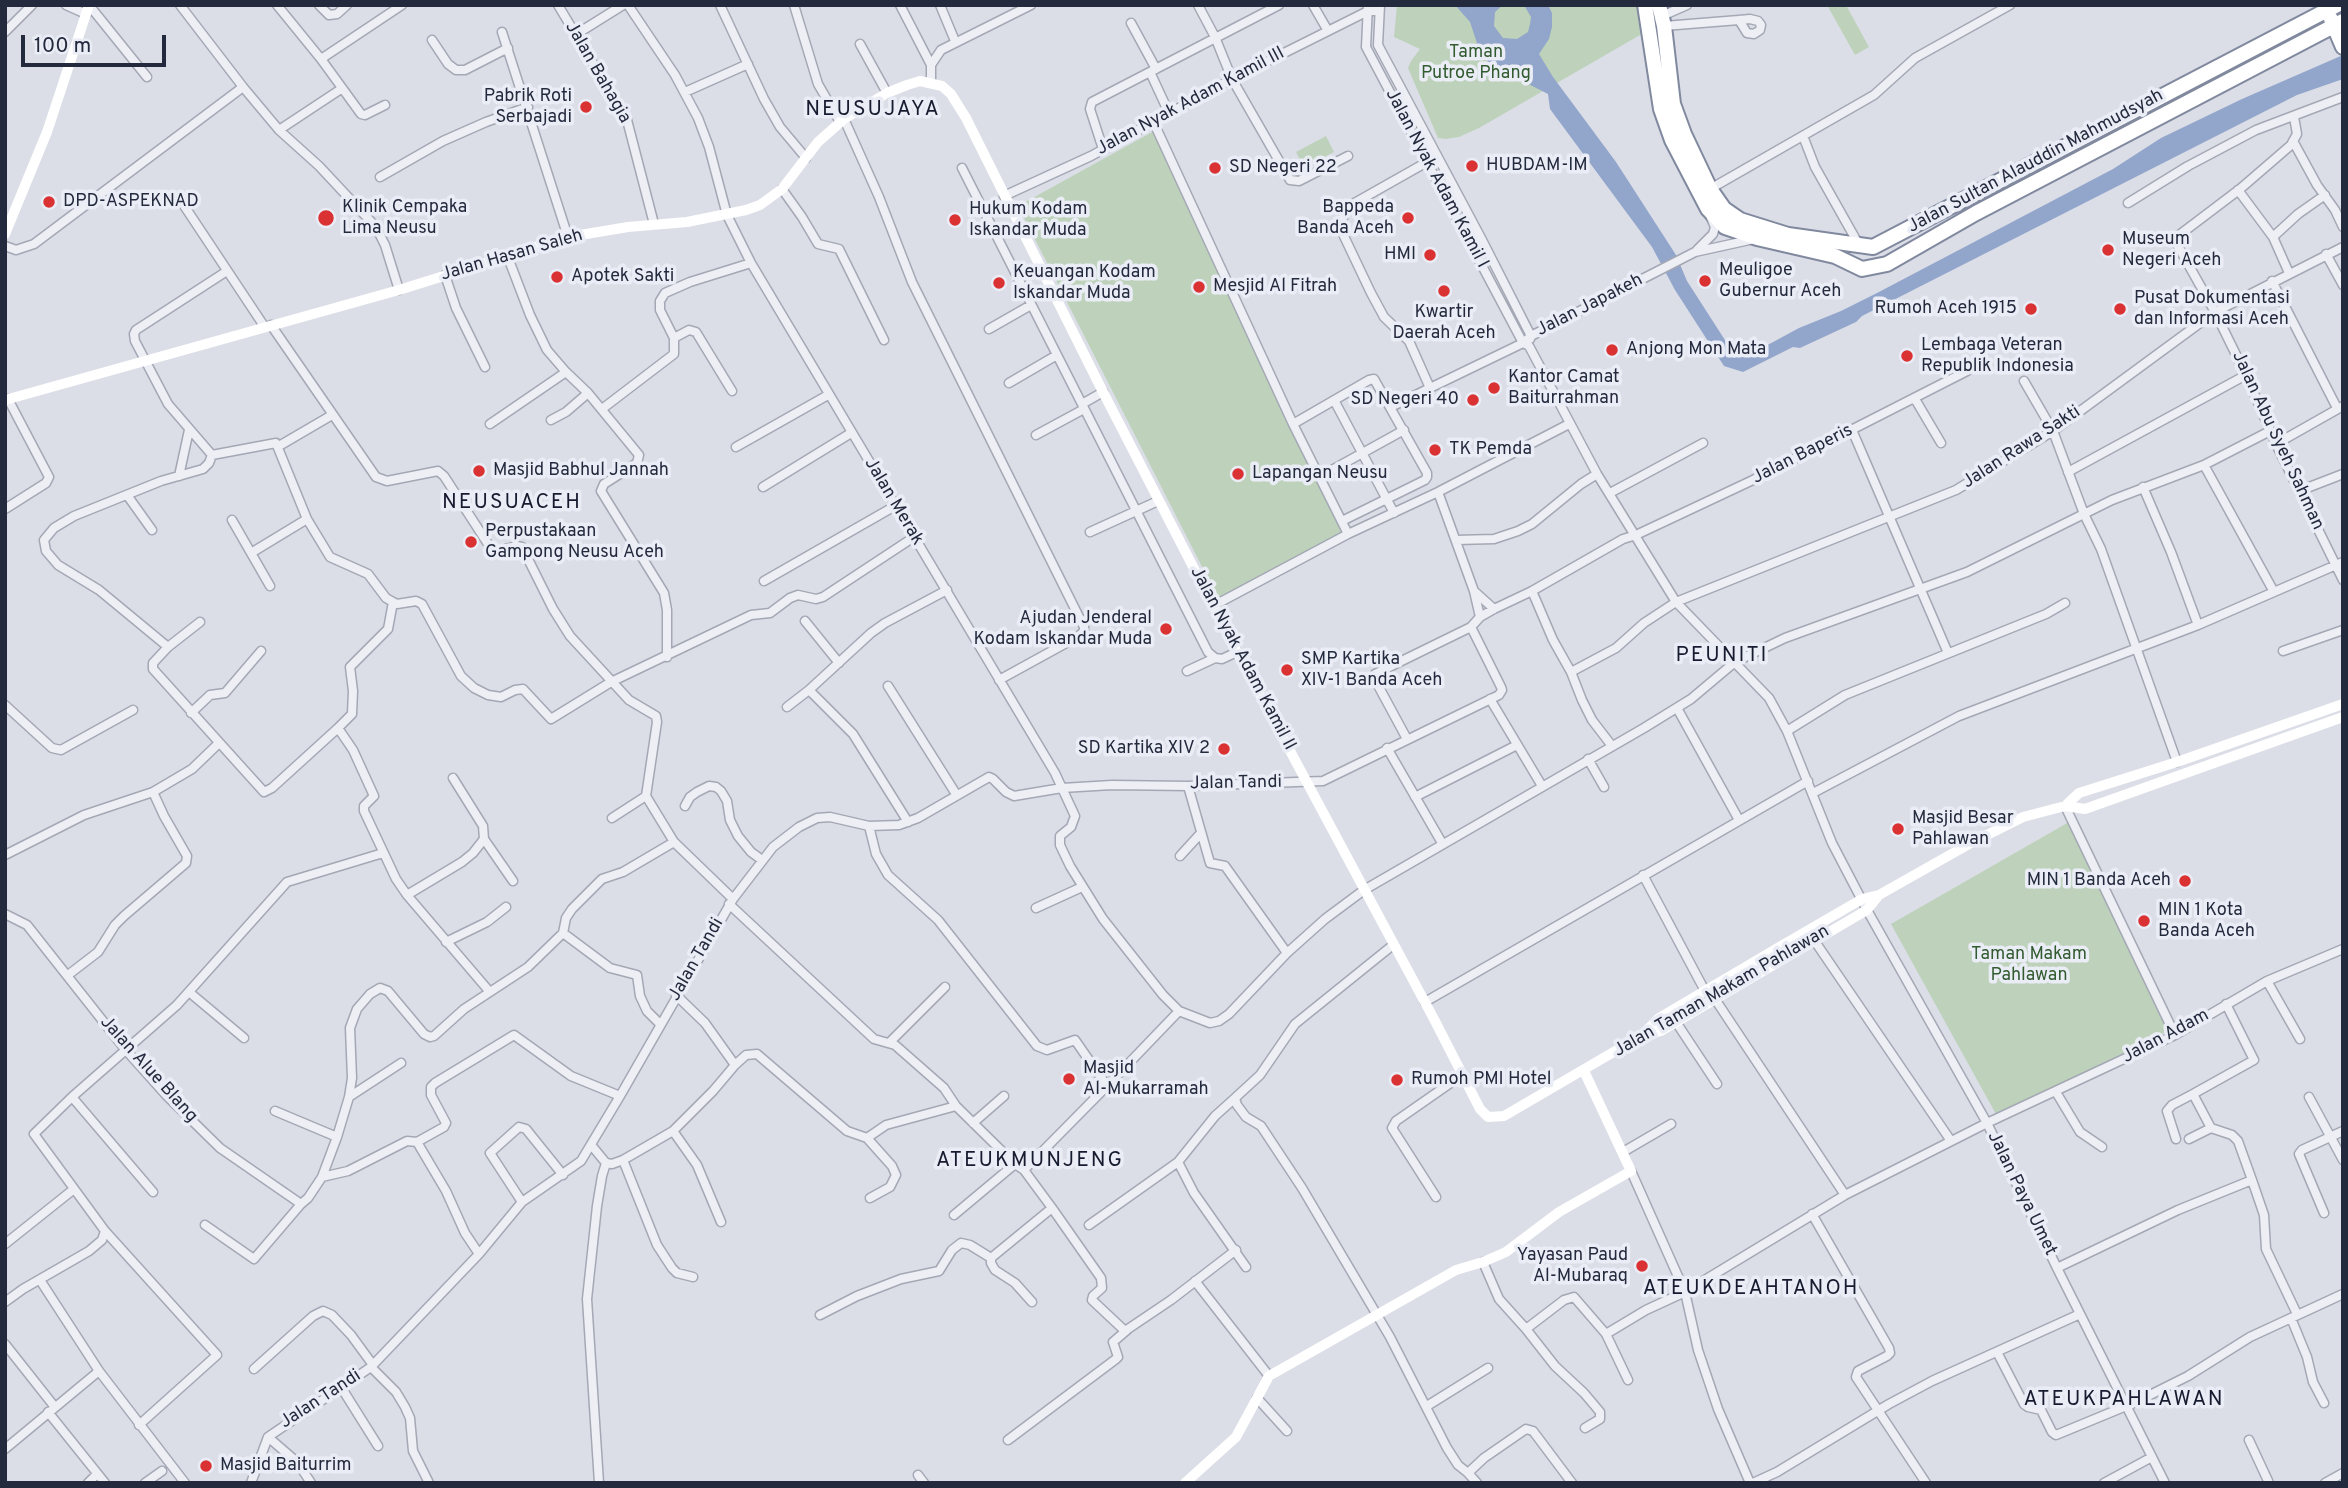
<!DOCTYPE html>
<style>
body{margin:0}
#map{position:relative;width:2348px;height:1488px;overflow:hidden;background:#dbdee7;font-family:Overpass,sans-serif}
canvas{display:block}
.frame{position:absolute;inset:0;border:7px solid #242a3e;pointer-events:none}
.scale{position:absolute;left:21px;top:35px;width:145px;height:32px;box-sizing:border-box;border:4px solid #242a3e;border-top:0;padding-left:9px;font-size:21px;line-height:24px;white-space:nowrap;color:#242a3e;-webkit-text-stroke:5px #eaedf5;paint-order:stroke}
</style>
<div id="map">
<canvas width="2348" height="1488"></canvas>
<div class="frame"></div>
<div class="scale">100 m</div>
</div>
<script>
const ctx = document.querySelector('canvas').getContext('2d');
ctx.lineJoin = 'round';
function paint(path, color) { ctx.fillStyle = color; ctx.fill(path, 'evenodd'); }
const shape = rows => new Path2D(rows.map(r => 'M' + r).join(''));
function trace(path, color, width, dash) { ctx.strokeStyle = color; ctx.lineWidth = width; ctx.lineCap = dash ? 'butt' : 'round'; ctx.setLineDash(dash || []); ctx.stroke(path); }
function drawText(font, color, halo, rows, align = 'center') {
  ctx.font = font + ' Overpass,sans-serif'; ctx.lineWidth = 7; ctx.setLineDash([]); ctx.textBaseline = 'middle'; ctx.strokeStyle = halo; ctx.fillStyle = color; for (const [text, x, y, turn = 0] of rows) {
    ctx.save(); ctx.translate(x, y); ctx.rotate((+turn || 0) * Math.PI / 180); ctx.textAlign = isNaN(turn) ? turn : align; if (halo) ctx.strokeText(text, 0, 0); ctx.fillText(text, 0, 0); ctx.restore();
  }
}
paint(shape([
 [1397,5,1641,5,1647,31,1479,128,1459,137,1446,139,1438,138,1408,68,1411,61,1420,49,1394,37],
 [1827,5,1846,5,1869,47,1855,55],
 [1154,131,1349,537,1220,602,1018,206],
 [1326,136,1334,152,1304,168,1296,152],
 [2069,822,2174,1028,1997,1116,1891,924]
]), '#bed2bb');
paint(shape([
 [1455,5,1503,5,1495,12,1494,26,1503,38,1517,39,1528,32,1530,24,1531,17,1524,5,1548,5,1552,13,1552,27,1549,39,1539,54,1553,77,1616,162,1676,255,1687,281,1732,351,1751,354,1799,328,1841,311,1877,293,2113,169,2161,138,2242,99,2343,55,2343,79,2297,95,1862,316,1856,322,1800,348,1793,347,1743,372,1724,366,1675,290,1652,247,1550,109,1548,94,1489,64,1477,43,1470,22]
]), '#92a5cb');
const street = shape([
 [66,5,86,14],
 [89,5,147,77],
 [180,5,243,87,279,130,319,166,376,227,385,245,399,290],
 [277,5,321,59,361,114,365,115,385,105],
 [319,5,329,15,337,14,347,5],
 [558,5,627,120,654,224],
 [628,5,675,75,698,118,709,147,727,215,751,263,1055,773,1075,816,1071,827,1060,836,1060,845,1070,866,1103,919,1163,995,1179,1011],
 [720,5,764,99,780,127,806,158],
 [794,5,818,84,840,122],
 [900,5,931,65],
 [940,5,955,41],
 [1198,5,1215,37,1232,79,1290,180,1299,181,1348,156],
 [1313,5,1328,31],
 [1368,5,1366,47,1523,343,1529,346,1597,474,1676,602,1769,698,1787,731,1832,843,1867,910,1987,1123,2057,1268,2165,1483],
 [1380,5,1378,45,1481,238,1531,336,1530,339],
 [1662,16,1687,5],
 [1131,23,1156,69],
 [1664,26,1739,20,1750,19,1758,21,1761,25,1760,30,1754,34,1747,33,1739,20],
 [5,32,32,5],
 [502,32,568,237],
 [575,35,623,5],
 [432,40,448,64,456,70,465,70,508,48],
 [860,44,887,93],
 [321,59,402,5],
 [1150,72,1169,113],
 [931,82,931,65,941,50,1031,5],
 [685,92,748,64],
 [2294,117,2297,134,2291,145,2240,189,2174,239,2215,312,2246,375,2276,444,2343,580],
 [844,119,879,197,912,282,1084,627,1084,631,1079,636,999,680],
 [1153,121,1293,424,1348,534],
 [279,130,341,89],
 [1803,136,1815,167,1859,245],
 [2293,141,2317,185,2335,210,2343,227],
 [1103,149,1090,109,1092,102,1279,5],
 [1427,162,1351,205,1344,213,1342,222,1342,232,1371,293,1384,317,1409,341,1430,388,1523,343,1531,336,1695,252,1754,239],
 [962,168,1208,652,1215,658,1222,659,1237,652],
 [380,177,443,141,486,122,528,107],
 [782,189,802,217,818,244,839,249,884,340],
 [1710,189,1874,95,1915,58,2010,5],
 [2238,190,2273,237,2289,273],
 [1004,196,1091,156,1232,79,1368,11,1379,11],
 [2128,203,2188,166,2256,130,2343,97],
 [183,204,264,326],
 [2273,237,2298,214,2325,195],
 [5,246,16,250,34,244,243,87],
 [1697,250,1713,234,1715,227,1711,218],
 [2326,254,2343,285],
 [507,255,530,315,547,350,566,372,588,393,639,455,637,463,604,484,601,491,664,593,667,610,667,657],
 [227,271,136,330,134,334,135,341,168,404,212,455,276,443,307,519,330,557,368,574,386,598,393,602,397,604,416,601,422,604,461,676,474,688,488,695,501,697,515,690,523,689,551,719,611,682,751,615,770,613,790,598,798,595,816,599,823,597,914,537],
 [445,275,456,308,485,367],
 [2272,281,2337,408],
 [271,325,376,477,387,481,438,471,444,476,490,547,497,551,517,546,522,547,553,609,570,636,629,700,656,716,657,722,646,796,674,842,733,899],
 [989,329,1031,305],
 [674,338,689,330,696,332,732,391],
 [2024,381,2053,431,2084,514,2101,549,2177,762],
 [1009,383,1057,355],
 [1915,399,1941,443],
 [1334,400,1394,513],
 [1082,404,1103,392],
 [1391,407,1430,388],
 [602,409,674,354,674,338,660,310,660,301,665,293,690,282,751,263],
 [551,420,566,412,588,393],
 [490,424,566,372],
 [1293,424,1369,380,1374,379,1427,473,1427,477,1425,480,1342,521],
 [1852,430,1948,653],
 [1036,435,1084,409],
 [2276,444,2343,406],
 [279,446,332,415],
 [736,447,828,395],
 [2204,465,2274,592],
 [2068,472,2246,375],
 [179,476,189,430],
 [1321,476,1404,430],
 [763,487,851,433],
 [2143,487,2171,552,2198,625],
 [2299,491,2343,474],
 [1438,492,1474,591,1480,617],
 [1610,493,1703,443],
 [127,495,152,530],
 [5,509,46,483,49,477,8,399],
 [232,520,270,586],
 [1090,532,1158,501],
 [1456,540,1494,539,1518,531,1532,524,1581,484,1597,474],
 [251,553,307,519],
 [764,581,895,506],
 [1474,591,1494,609],
 [1532,591,1553,640,1571,672,1582,700,1592,720,1612,746],
 [1213,606,1348,534,1438,492,1569,424],
 [805,621,839,663],
 [200,622,168,647,153,663,153,669,264,792,272,788,338,728,353,750,374,796,364,806,364,811,396,879,407,895,489,991],
 [168,647,99,590,58,565,46,551,44,540,54,528,74,516,161,481,203,469,209,463,212,455],
 [2283,651,2343,630],
 [1187,671,1215,658],
 [1571,672,1616,648,1644,623,1676,602,1956,490,2053,431,2215,312,2343,247],
 [888,686,956,794],
 [809,690,853,734,908,822],
 [1490,699,1542,786],
 [5,705,52,748,61,750,133,710],
 [787,707,809,690,871,633,885,623,947,590],
 [1677,708,1739,820],
 [191,713,210,695,225,693,261,651],
 [338,728,352,714,353,691,350,667,388,629,393,602],
 [1787,731,1845,695,2046,614,2065,603],
 [1407,739,1374,678,1375,674,1471,627,1480,617,1494,609,1532,591,1623,539,1636,535,1753,480,1967,371],
 [1387,748,1442,843],
 [1588,759,1604,787],
 [1188,786,1210,863,1225,866,1287,953],
 [1813,793,1959,716,2198,625,2343,562],
 [1415,797,1517,745],
 [685,806,690,797,697,792,709,786,716,787,721,791,727,801,730,820,738,836,751,852,762,860],
 [2065,806,2175,1035],
 [612,818,646,796],
 [869,826,876,854,888,875,938,920,1037,1046,1047,1050,1075,1040,1107,1086,1179,1011,1210,1023,1219,1021,1229,1014,1287,953,1325,919,1364,890,1644,728,1691,699,1735,662,1785,638,1967,572,2112,500,2204,465,2270,431],
 [484,839,513,881],
 [5,855,84,815,153,792,192,769,219,743],
 [1180,856,1201,833],
 [1643,875,1705,991,1715,999,1845,1195,1987,1123,2175,1035,2267,981,2343,949],
 [407,895,462,862,473,853,484,839,483,826,453,778],
 [729,904,874,1039,895,1045,944,1088,956,1106,1015,1164,1024,1170,1107,1086],
 [1036,908,1082,887],
 [5,914,27,925,125,1049,167,1096,220,1148,301,1204,308,1198,322,1177,337,1137,349,1097,352,1078,350,1028,357,1009,370,994,380,988,388,991,424,1034,430,1037,434,1036,464,1009,528,967,563,933,566,918,572,909,602,879,623,872,674,842],
 [563,933,610,968,637,975,640,996,647,1011,660,1024],
 [1814,940,1951,1141],
 [446,942,487,922,506,907],
 [68,975,98,952,115,925,124,916,186,863,187,856,164,816,153,792],
 [2267,981,2300,1039],
 [189,992,244,1038],
 [1425,1002,1808,781],
 [2226,1004,2254,1060,2193,1094,2211,1128,2232,1135,2238,1141,2252,1180],
 [1676,1022,1717,1084],
 [889,1043,945,987],
 [735,1065,746,1055,757,1054,847,1131,867,1138,886,1125,956,1106],
 [2056,1092,2080,1132,2102,1147],
 [72,1097,153,1192],
 [349,1097,401,1063],
 [2309,1097,2343,1160],
 [1235,1098,1260,1075,1295,1024,1393,945],
 [275,1111,337,1137],
 [973,1123,1004,1096],
 [673,1131,697,1165,721,1222],
 [867,1138,892,1166,896,1175,890,1187,870,1198],
 [2176,1139,2167,1111,2172,1105,2193,1094],
 [2189,1139,2211,1128],
 [417,1142,444,1127,446,1123,431,1095,431,1087,435,1083,514,1035,571,1076,620,1096],
 [592,1146,606,1163,602,1176,597,1206,587,1299,599,1483],
 [1623,1152,1671,1124],
 [623,1160,657,1245,672,1268,677,1273,693,1277],
 [1178,1162,1194,1193,1246,1267],
 [606,1163,612,1164,623,1160,673,1131,713,1091,735,1065,705,1023,676,995],
 [1631,1171,1685,1292,1698,1350,1718,1409,1750,1483],
 [322,1177,348,1171,407,1141,417,1142,446,1191,465,1233,479,1254],
 [1436,1197,1392,1128,1396,1121,1462,1075],
 [522,1202,490,1153,519,1127,526,1129,563,1175],
 [1052,1208,1101,1278,1102,1288,1093,1296,1092,1300,1125,1331,1171,1300,1236,1250],
 [2324,1213,2299,1154,2302,1150,2343,1131],
 [1812,1214,1889,1348,1890,1353,1887,1356,1858,1371,1856,1377,1926,1483],
 [954,1215,1015,1164],
 [205,1225,254,1259,301,1204],
 [1089,1225,1178,1162,1215,1116,1235,1098,1237,1105,1246,1117,1261,1126,1302,1188,1390,1337,1447,1448,1458,1465,1468,1473],
 [105,1231,34,1134,72,1097,177,1005,287,882,383,853],
 [5,1244,74,1189],
 [991,1258,1052,1208,1024,1170],
 [1483,1262,1499,1299,1526,1329],
 [2057,1268,2178,1210,2252,1180,2264,1215,2266,1249,2297,1314],
 [40,1280,99,1371,185,1483],
 [1195,1281,1269,1376],
 [5,1302,23,1289,89,1251,102,1240,105,1231,217,1355,139,1425],
 [820,1315,857,1296,901,1279,939,1271,952,1250,961,1243,970,1245,991,1258,991,1263,995,1270,1015,1283,1032,1302],
 [2291,1318,2307,1357,2313,1382,2324,1403],
 [1606,1334,1646,1310,1685,1292,1845,1195],
 [5,1344,54,1406],
 [1997,1352,2024,1404,2028,1407,2041,1410,2052,1432,2056,1435,2136,1402,2188,1376,2250,1337,2343,1294],
 [371,1367,396,1392,405,1407,410,1418,413,1451,429,1483],
 [254,1369,313,1316,323,1311,332,1315,351,1335,373,1365],
 [341,1387,378,1446],
 [1257,1398,1287,1431],
 [1427,1406,1488,1368],
 [48,1412,105,1483],
 [1585,1428,1600,1419,1600,1412,1584,1393,1555,1366,1526,1329,1564,1300,1574,1297,1606,1334,1628,1380],
 [268,1437,298,1463,311,1483],
 [1008,1440,1116,1359,1118,1357,1113,1342,1127,1330],
 [2249,1440,2269,1483],
 [5,1449,99,1371],
 [918,1475,924,1483],
 [88,1483,96,1475],
 [145,1483,162,1471],
 [251,1483,268,1437,371,1367,479,1254,522,1202,581,1161,620,1096,733,899,773,847,799,827,817,818,830,817,869,826,899,825,918,818,989,777,993,779,1006,792,1014,796,1062,788,1112,785,1188,786,1323,781,1499,695,1502,690,1501,687,1471,627],
 [1477,1483,1468,1473,1484,1458,1526,1429,1533,1431,1572,1483],
 [1753,1483,1777,1472,1889,1404,1932,1381,2080,1314],
 [2104,1483,2152,1457],
 [2325,1483,2343,1473]
]);
const highway = shape([
 [1645,5,1661,109,1672,140,1708,209,1725,227,1757,238,1835,256,1862,269,1887,264,1976,213,2343,21],
 [1659,5,1664,26,1673,104,1684,134,1710,189,1724,209,1740,220,1788,235,1873,247,2337,5],
 [2331,19,2343,47]
]);
trace(street, '#a4a8b4', 11);
trace(highway, '#81899f', 18);
trace(street, '#eeeff5', 8);
trace(shape([
 [5,234,47,132,89,5],
 [5,400,399,290,568,237,628,227,687,222,746,210,760,205,782,189,818,142,844,119,887,93,907,85,920,81,942,86,951,94,966,118,1103,392,1237,652,1435,1021,1480,1109,1488,1117,1504,1116,1641,1036,1661,1031,1867,910,1879,895,1971,843,2023,817,2065,806,2085,809,2343,717],
 [2065,806,2079,793,2177,762,2343,704],
 [1643,1034,1659,1018,1781,946,1862,899,1879,895],
 [1185,1483,1236,1437,1269,1376,1456,1270,1483,1262,1506,1252,1559,1212,1631,1171,1584,1071]
]), '#fff', 10);
trace(highway, '#fff', 14);
for (const [x, y, r, color] of [
 [586,107,7,"#da3233"],
 [1472,166,7,"#da3233"],
 [1215,168,7,"#da3233"],
 [49,202,7,"#da3233"],
 [326,218,9,"#da3233"],
 [1408,218,7,"#da3233"],
 [955,220,7,"#da3233"],
 [2108,250,7,"#da3233"],
 [1430,255,7,"#da3233"],
 [557,277,7,"#da3233"],
 [1705,281,7,"#da3233"],
 [999,283,7,"#da3233"],
 [1199,287,7,"#da3233"],
 [1444,291,7,"#da3233"],
 [2031,309,7,"#da3233"],
 [2120,309,7,"#da3233"],
 [1612,350,7,"#da3233"],
 [1907,356,7,"#da3233"],
 [1494,388,7,"#da3233"],
 [1473,400,7,"#da3233"],
 [1435,450,7,"#da3233"],
 [479,471,7,"#da3233"],
 [1238,474,7,"#da3233"],
 [471,542,7,"#da3233"],
 [1166,629,7,"#da3233"],
 [1287,670,7,"#da3233"],
 [1224,749,7,"#da3233"],
 [1898,829,7,"#da3233"],
 [2185,881,7,"#da3233"],
 [2144,921,7,"#da3233"],
 [1069,1079,7,"#da3233"],
 [1397,1080,7,"#da3233"],
 [1642,1266,7,"#da3233"],
 [206,1466,7,"#da3233"]
]) { const dot = new Path2D(); dot.arc(x, y, r, 0, 2 * Math.PI); ctx.fillStyle = color; ctx.fill(dot); trace(dot, '#eaedf5', 2.5); }
drawText('18px', '#325b30', '#eaedf5', [
 ["Taman",1476,53],
 ["Putroe Phang",1476,74],
 ["Taman Makam",2029,955],
 ["Pahlawan",2029,976]
]);
drawText('18px', '#242a3e', '#eaedf5', [
 ["Jalan Bahagia",597,73,60],
 ["Jalan Nyak Adam Kamil III",1191,102,-28],
 ["Jalan Sultan Alauddin Mahmudsyah",2036,162,-28],
 ["Jalan Nyak Adam Kamil I",1436,179,62],
 ["Jalan Hasan Saleh",512,256,-16],
 ["Jalan Japakeh",1590,306,-27],
 ["Jalan Abu Syeh Sahman",2277,441,65],
 ["Jalan Rawa Sakti",2022,448,-33],
 ["Jalan Baperis",1803,455,-27],
 ["Jalan Merak",893,502,59],
 ["Jalan Nyak Adam Kamil II",1242,659,62],
 ["Jalan Tandi",1236,784,-1],
 ["Jalan Tandi",697,960,-60],
 ["Jalan Taman Makam Pahlawan",1722,992,-30],
 ["Jalan Adam",2166,1037,-28],
 ["Jalan Alue Blang",148,1070,48],
 ["Jalan Paya Umet",2021,1194,64],
 ["Jalan Tandi",321,1400,-33]
]);
drawText('18px', '#242a3e', '#eaedf5', [
 ["Pabrik Roti",572,97,"right"],
 ["Serbajadi",572,118,"right"],
 ["HUBDAM-IM",1486,166],
 ["SD Negeri 22",1229,168],
 ["DPD-ASPEKNAD",63,202],
 ["Klinik Cempaka",342,208],
 ["Lima Neusu",342,229],
 ["Bappeda",1394,208,"right"],
 ["Banda Aceh",1394,229,"right"],
 ["Hukum Kodam",969,210],
 ["Iskandar Muda",969,231],
 ["Museum",2122,240],
 ["Negeri Aceh",2122,261],
 ["HMI",1416,255,"right"],
 ["Meuligoe",1719,271],
 ["Gubernur Aceh",1719,292],
 ["Keuangan Kodam",1013,273],
 ["Iskandar Muda",1013,294],
 ["Apotek Sakti",571,277],
 ["Mesjid Al Fitrah",1213,287],
 ["Pusat Dokumentasi",2134,299],
 ["dan Informasi Aceh",2134,320],
 ["Rumoh Aceh 1915",2017,309,"right"],
 ["Kwartir",1444,313,"center"],
 ["Daerah Aceh",1444,334,"center"],
 ["Lembaga Veteran",1921,346],
 ["Republik Indonesia",1921,367],
 ["Anjong Mon Mata",1626,350],
 ["Kantor Camat",1508,378],
 ["Baiturrahman",1508,399],
 ["SD Negeri 40",1459,400,"right"],
 ["TK Pemda",1449,450],
 ["Masjid Babhul Jannah",493,471],
 ["Lapangan Neusu",1252,474],
 ["Perpustakaan",485,532],
 ["Gampong Neusu Aceh",485,553],
 ["Ajudan Jenderal",1152,619,"right"],
 ["Kodam Iskandar Muda",1152,640,"right"],
 ["SMP Kartika",1301,660],
 ["XIV-1 Banda Aceh",1301,681],
 ["SD Kartika XIV 2",1210,749,"right"],
 ["Masjid Besar",1912,819],
 ["Pahlawan",1912,840],
 ["MIN 1 Banda Aceh",2171,881,"right"],
 ["MIN 1 Kota",2158,911],
 ["Banda Aceh",2158,932],
 ["Masjid",1083,1069],
 ["Al-Mukarramah",1083,1090],
 ["Rumoh PMI Hotel",1411,1080],
 ["Yayasan Paud",1628,1256,"right"],
 ["Al-Mubaraq",1628,1277,"right"],
 ["Masjid Baiturrim",220,1466]
], 'left');
ctx.letterSpacing = '2px';
drawText('21px', '#161b2f', '#eaedf5', [
 ["NEUSUJAYA",873,111],
 ["NEUSUACEH",512,504],
 ["PEUNITI",1722,657],
 ["ATEUKMUNJENG",1030,1162],
 ["ATEUKDEAHTANOH",1751,1290],
 ["ATEUKPAHLAWAN",2124,1401]
]);
ctx.letterSpacing = '0px';
</script>
